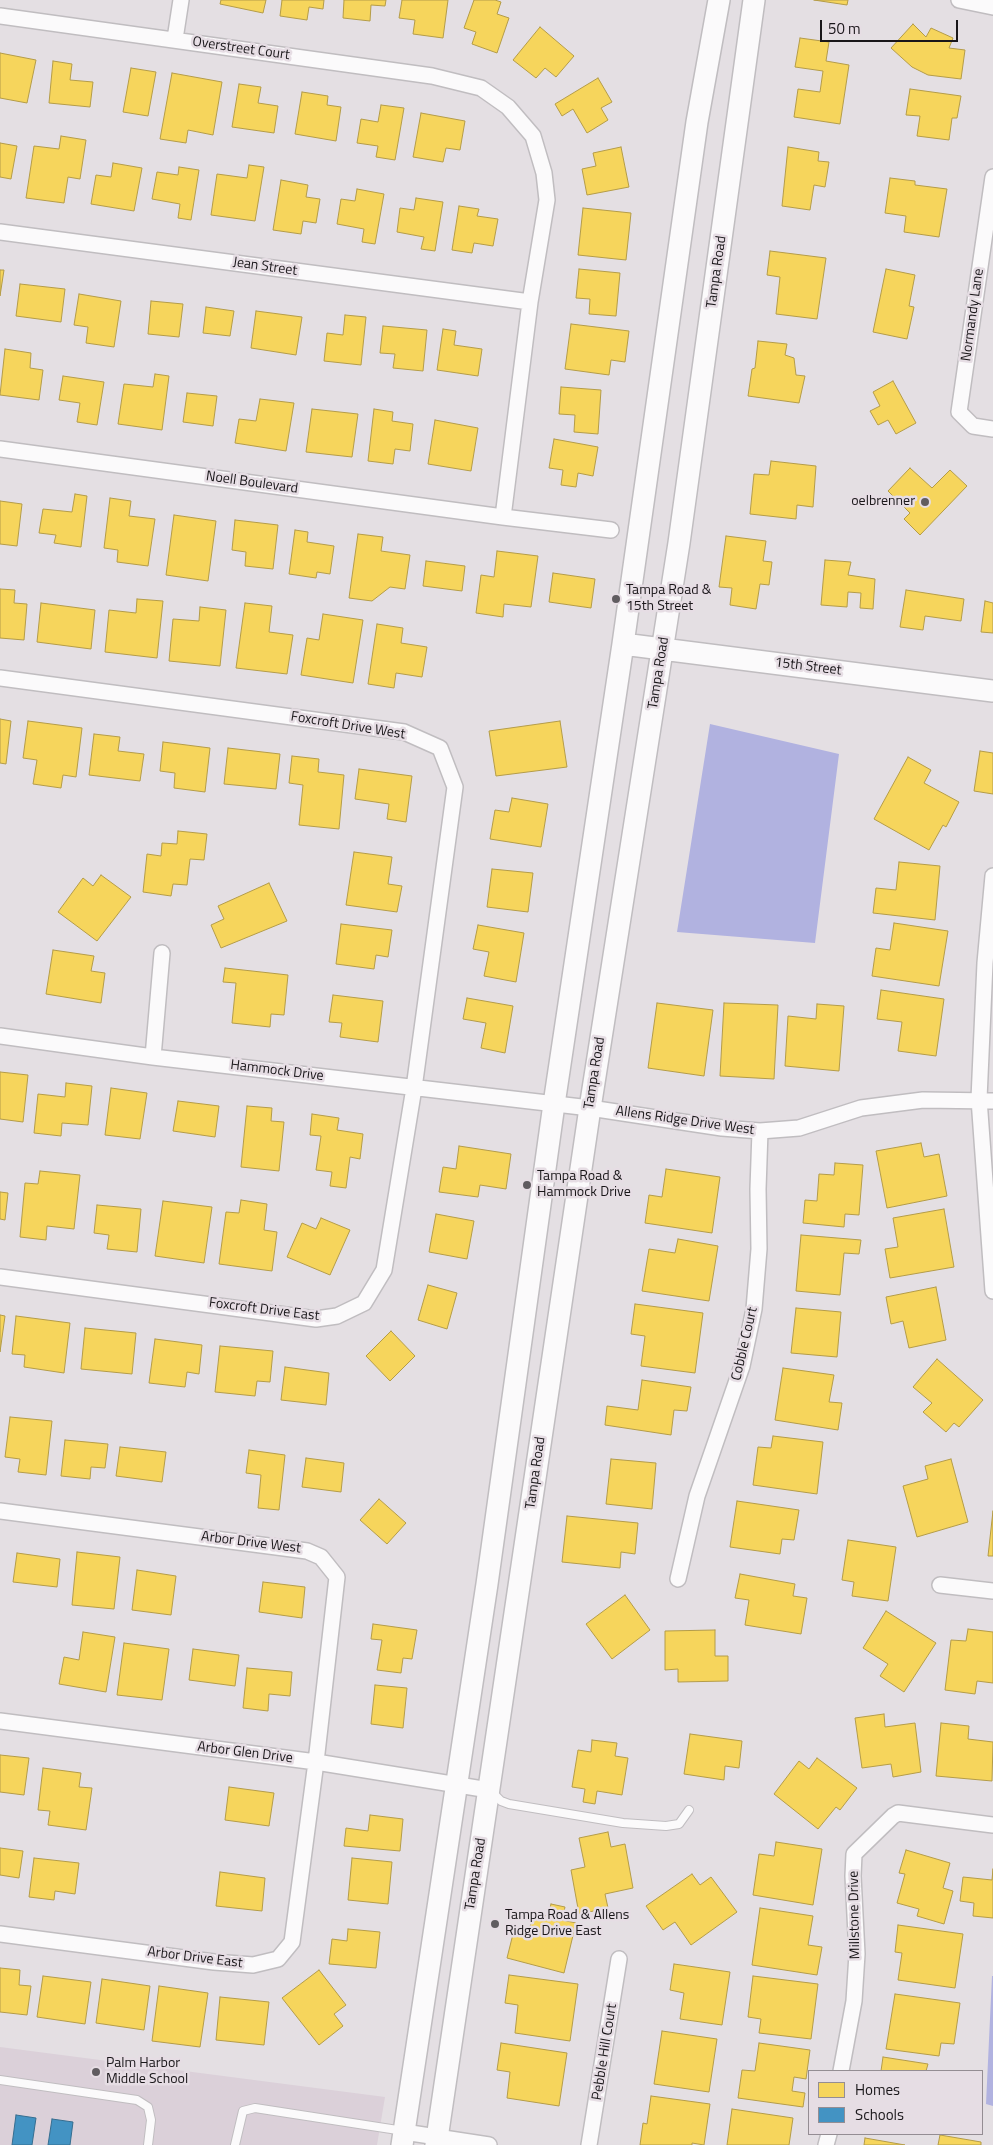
<!DOCTYPE html>
<style>
body{margin:0}
#map{position:relative;width:993px;height:2145px;overflow:hidden;background:#e4dfe3;font-family:"Titillium Web",sans-serif}
canvas{display:block}
.legend{position:absolute;left:808px;top:2070px;width:175px;height:65px;box-sizing:border-box;background:#e6dde4;border:1px solid #948d93;margin:0;padding:6px 9px;list-style:none;font-size:15px;color:#191619}
.legend li{display:flex;align-items:center;gap:10px;height:25px}
.legend b{width:25px;border:1px solid #948d93}
.scale{position:absolute;left:820px;top:20px;width:138px;height:22px;box-sizing:border-box;border:2px solid #191619;border-top:0;padding-left:6px;font-size:15px;line-height:18px;white-space:nowrap;color:#191619;-webkit-text-stroke:4px #e6dde4;paint-order:stroke}
</style>
<div id="map">
<canvas width="993" height="2145"></canvas>
<ul class="legend">
<li><b style="height:14px;background:#f6d55c"></b>Homes</li>
<li><b style="height:14px;background:#4393c3"></b>Schools</li>
</ul>
<div class="scale">50 m</div>
</div>
<script>
const ctx = document.querySelector('canvas').getContext('2d');
ctx.lineJoin = 'round';
function paint(path, color) { ctx.fillStyle = color; ctx.fill(path, 'evenodd'); }
const shape = rows => new Path2D(rows.map(r => 'M' + r).join(''));
function trace(path, color, width, dash) { ctx.strokeStyle = color; ctx.lineWidth = width; ctx.lineCap = dash ? 'butt' : 'round'; ctx.setLineDash(dash || []); ctx.stroke(path); }
function drawText(font, color, halo, rows, align = 'center') {
  ctx.font = font + ' "Titillium Web",sans-serif'; ctx.lineWidth = 5; ctx.setLineDash([]); ctx.textBaseline = 'middle'; ctx.strokeStyle = halo; ctx.fillStyle = color; for (const [text, x, y, turn = 0] of rows) {
    ctx.save(); ctx.translate(x, y); ctx.rotate((+turn || 0) * Math.PI / 180); ctx.textAlign = isNaN(turn) ? turn : align; if (halo) ctx.strokeText(text, 0, 0); ctx.fillText(text, 0, 0); ctx.restore();
  }
}
paint(shape([
 [0,2047,385,2097,377,2145,0,2145]
]), '#dbd0d9');
paint(shape([
 [710,724,839,754,815,943,677,932],
 [992,1976,993,1976,993,2106,986,2104]
]), '#b1b2e0');
const homes = shape([
 [221,0,266,0,263,13,220,4,221,0],
 [282,0,324,0,323,9,309,7,307,20,280,16,282,0],
 [344,0,386,0,385,6,371,5,370,21,343,18,344,0],
 [402,0,448,0,443,38,413,34,415,20,399,18,402,0],
 [474,0,495,0,501,2,497,14,509,18,497,53,472,44,476,32,464,28,474,0],
 [814,0,848,0,847,5,814,0],
 [913,24,926,37,931,28,953,38,949,48,965,50,961,79,928,75,912,67,891,48,913,24],
 [540,27,574,56,556,77,545,68,536,78,513,60,540,27],
 [800,38,829,42,826,61,849,65,840,124,794,117,798,89,820,92,823,71,795,67,800,38],
 [0,53,36,60,27,103,0,98,0,53],
 [53,61,72,64,70,80,93,82,90,107,49,103,53,61],
 [131,68,156,72,148,116,123,112,131,68],
 [172,73,222,82,213,135,188,130,186,143,160,139,172,73],
 [598,78,612,102,601,108,608,120,587,133,573,109,562,116,555,104,598,78],
 [239,84,261,87,258,103,278,106,274,133,232,127,239,84],
 [910,89,961,96,957,118,952,118,949,140,917,136,920,116,906,115,910,89],
 [302,92,328,96,327,105,341,107,336,141,295,134,302,92],
 [381,105,404,108,395,160,376,157,378,146,357,143,361,119,378,122,381,105],
 [421,113,465,121,460,150,446,148,443,162,413,157,421,113],
 [61,136,86,140,80,179,68,177,64,203,26,198,34,146,59,149,61,136],
 [0,143,17,146,11,179,0,177,0,143],
 [621,147,629,187,587,195,582,169,596,166,593,153,621,147],
 [788,147,819,152,818,161,829,162,825,187,814,185,810,210,782,206,788,147],
 [113,163,142,168,134,211,91,204,96,175,111,177,113,163],
 [249,165,264,167,255,221,211,215,217,174,247,178,249,165],
 [179,167,199,170,191,220,178,218,180,204,152,199,157,172,178,175,179,167],
 [890,178,915,181,915,185,947,189,939,237,904,232,906,216,885,213,890,178],
 [281,180,308,185,306,197,320,199,316,223,303,221,301,234,273,230,281,180],
 [357,189,384,194,375,244,362,242,364,229,337,224,341,199,355,201,357,189],
 [416,198,443,202,435,251,421,249,424,237,397,232,400,208,414,210,416,198],
 [459,206,479,209,477,216,498,219,493,246,474,243,472,253,452,250,459,206],
 [583,208,631,213,626,260,578,255,583,208],
 [770,251,826,258,817,319,776,314,780,277,767,275,770,251],
 [579,269,620,273,616,316,589,314,590,299,576,298,579,269],
 [886,269,915,275,909,306,914,307,907,339,873,332,886,269],
 [0,270,4,270,0,296,0,270],
 [20,284,65,289,61,322,16,316,20,284],
 [79,294,121,301,114,347,86,343,88,327,74,325,79,294],
 [151,301,183,304,179,337,148,334,151,301],
 [206,307,234,311,230,336,203,333,206,307],
 [256,311,302,317,296,355,251,348,256,311],
 [345,315,366,317,361,365,324,361,327,333,343,335,345,315],
 [571,324,629,331,625,362,611,360,609,375,565,369,571,324],
 [383,326,427,330,423,371,393,368,395,354,380,353,383,326],
 [443,329,456,331,454,345,482,349,478,376,437,370,443,329],
 [758,341,787,344,785,355,794,358,796,375,805,376,799,403,748,396,752,369,755,368,758,341],
 [5,349,31,353,30,368,43,370,39,400,0,395,5,349],
 [155,374,169,376,162,430,118,424,124,384,153,387,155,374],
 [63,376,104,382,97,425,77,422,80,403,59,400,63,376],
 [893,381,916,423,896,434,888,420,878,425,870,411,880,406,873,392,893,381],
 [561,387,601,390,598,434,574,432,575,415,559,414,561,387],
 [187,393,217,396,213,426,183,422,187,393],
 [260,399,294,403,286,451,235,443,239,419,256,421,260,399],
 [312,409,358,414,352,457,306,452,312,409],
 [374,409,393,412,392,421,413,424,410,451,395,449,393,464,368,461,374,409],
 [435,420,478,428,471,471,428,464,435,420],
 [554,439,598,447,593,476,578,473,576,487,561,485,563,470,549,468,554,439],
 [771,461,816,466,813,507,797,505,796,519,750,514,754,474,769,475,771,461],
 [910,468,932,488,950,470,967,486,920,535,904,519,910,513,888,491,910,468],
 [75,494,87,496,81,547,54,543,56,535,39,533,43,509,72,512,75,494],
 [110,498,131,501,129,516,155,519,148,566,117,562,118,550,104,548,110,498],
 [0,501,22,504,17,546,0,544,0,501],
 [174,515,216,521,208,581,166,575,174,515],
 [235,520,278,525,273,569,245,566,246,552,232,550,235,520],
 [295,530,308,532,307,542,334,546,330,574,317,572,316,578,289,574,295,530],
 [358,534,383,537,381,551,410,555,405,589,390,587,372,601,349,598,358,534],
 [726,536,766,541,763,561,772,562,769,585,760,584,756,609,730,605,732,588,719,587,726,536],
 [497,551,538,556,531,607,504,604,503,617,476,613,481,575,494,577,497,551],
 [825,560,851,562,848,575,875,579,873,609,860,608,861,593,848,592,847,607,821,605,825,560],
 [426,561,465,566,462,591,423,586,426,561],
 [553,573,595,579,591,608,549,602,553,573],
 [0,589,15,590,14,603,27,604,24,640,0,638,0,589],
 [906,590,964,599,961,621,925,616,923,630,900,627,906,590],
 [137,599,163,601,157,658,105,652,109,610,136,613,137,599],
 [985,601,993,603,993,633,981,632,985,601],
 [41,603,95,610,91,649,37,642,41,603],
 [245,603,272,606,269,632,293,635,287,674,236,668,245,603],
 [200,607,226,610,220,666,169,661,173,619,199,621,200,607],
 [323,614,363,620,353,683,301,675,307,638,319,640,323,614],
 [377,624,403,628,401,643,427,647,422,677,396,673,394,688,368,684,377,624],
 [0,719,11,721,6,764,0,763,0,719],
 [28,721,82,728,76,777,63,775,61,788,33,784,37,760,23,758,28,721],
 [560,721,567,767,496,776,489,731,560,721],
 [94,734,120,737,118,751,144,754,140,781,89,775,94,734],
 [163,742,210,748,205,792,174,788,175,773,160,771,163,742],
 [228,748,280,754,276,789,224,784,228,748],
 [980,751,993,753,993,794,974,791,980,751],
 [292,756,319,759,318,772,344,775,339,829,299,825,303,785,289,783,292,756],
 [908,757,931,770,924,783,959,802,946,827,943,825,929,850,874,819,908,757],
 [359,769,412,776,406,822,387,819,389,804,355,799,359,769],
 [512,798,548,804,541,847,490,839,495,810,509,812,512,798],
 [178,831,207,834,204,860,190,859,187,885,173,884,171,896,143,892,147,854,161,856,162,843,177,844,178,831],
 [354,852,392,857,388,884,402,886,397,912,346,905,354,852],
 [899,862,940,866,935,920,873,913,876,888,896,890,899,862],
 [492,869,533,873,528,912,487,907,492,869],
 [101,875,131,897,97,941,58,912,83,878,93,886,101,875],
 [269,883,287,921,221,948,211,925,224,919,218,906,269,883],
 [894,923,948,931,939,986,872,976,876,948,890,950,894,923],
 [341,924,392,930,388,957,376,955,374,969,336,964,341,924],
 [478,925,524,933,516,982,484,976,489,952,473,949,478,925],
 [53,950,94,956,91,971,105,973,101,1003,46,994,53,950],
 [225,968,288,975,284,1015,271,1014,270,1027,232,1023,236,983,223,982,225,968],
 [881,990,944,999,936,1056,898,1051,902,1022,877,1019,881,990],
 [333,995,383,1001,378,1042,340,1037,342,1023,329,1022,333,995],
 [467,998,513,1006,505,1053,481,1048,486,1023,463,1019,467,998],
 [657,1003,713,1010,704,1076,648,1068,657,1003],
 [724,1003,778,1005,774,1079,720,1076,724,1003],
 [817,1004,844,1006,839,1071,785,1066,788,1016,816,1019,817,1004],
 [0,1072,28,1075,23,1122,0,1119,0,1072],
 [66,1083,92,1086,88,1125,62,1123,61,1136,34,1133,38,1094,65,1097,66,1083],
 [111,1088,147,1093,140,1139,105,1135,111,1088],
 [178,1101,219,1106,215,1137,173,1131,178,1101],
 [247,1106,272,1108,271,1121,284,1122,279,1171,241,1167,247,1106],
 [312,1114,339,1118,337,1130,363,1134,360,1159,350,1157,346,1188,330,1186,332,1172,316,1170,321,1136,310,1135,312,1114],
 [921,1143,924,1157,939,1154,947,1196,887,1208,876,1151,921,1143],
 [459,1146,511,1154,506,1189,480,1185,478,1197,439,1192,443,1167,456,1169,459,1146],
 [835,1163,863,1165,859,1215,845,1214,844,1227,803,1223,805,1200,817,1201,819,1174,834,1175,835,1163],
 [666,1169,720,1177,712,1233,645,1223,649,1195,662,1197,666,1169],
 [40,1171,80,1175,74,1229,47,1226,46,1240,20,1237,25,1183,38,1184,40,1171],
 [0,1192,8,1193,5,1220,0,1219,0,1192],
 [241,1200,267,1204,264,1230,277,1232,272,1271,219,1264,226,1212,239,1213,241,1200],
 [163,1201,212,1207,204,1263,155,1256,163,1201],
 [97,1205,141,1209,137,1252,107,1249,109,1235,94,1233,97,1205],
 [944,1209,954,1267,890,1278,885,1249,898,1247,893,1218,944,1209],
 [436,1214,474,1221,467,1259,429,1252,436,1214],
 [321,1218,350,1230,330,1275,287,1257,302,1223,316,1229,321,1218],
 [801,1235,861,1240,859,1254,844,1253,840,1295,796,1291,801,1235],
 [678,1239,718,1246,709,1301,642,1291,649,1249,675,1253,678,1239],
 [428,1285,457,1293,447,1329,418,1320,428,1285],
 [936,1287,946,1340,909,1348,903,1321,891,1324,886,1297,936,1287],
 [635,1304,703,1313,695,1373,641,1366,645,1336,631,1334,635,1304],
 [796,1308,841,1312,837,1357,791,1353,796,1308],
 [0,1315,5,1316,0,1352,0,1315],
 [16,1316,70,1323,64,1373,24,1367,25,1355,12,1354,16,1316],
 [85,1328,136,1333,132,1374,81,1369,85,1328],
 [391,1331,415,1356,390,1381,366,1356,391,1331],
 [155,1339,202,1345,199,1374,187,1372,185,1387,149,1383,155,1339],
 [220,1346,273,1351,270,1382,257,1381,255,1396,215,1392,220,1346],
 [937,1359,983,1400,959,1427,954,1423,946,1432,923,1412,932,1403,913,1387,937,1359],
 [285,1367,329,1373,326,1405,281,1400,285,1367],
 [783,1368,834,1375,829,1402,842,1403,838,1430,775,1420,783,1368],
 [642,1380,691,1387,687,1411,674,1410,671,1435,605,1425,607,1406,638,1410,642,1380],
 [10,1417,52,1421,46,1475,18,1472,20,1459,5,1457,10,1417],
 [773,1436,823,1442,817,1494,753,1485,758,1447,771,1448,773,1436],
 [65,1440,108,1444,105,1468,91,1467,90,1479,61,1476,65,1440],
 [120,1447,166,1452,162,1482,116,1476,120,1447],
 [249,1450,285,1455,279,1510,258,1508,261,1475,246,1473,249,1450],
 [306,1458,344,1463,341,1492,302,1487,306,1458],
 [611,1459,656,1463,652,1509,606,1504,611,1459],
 [951,1459,968,1522,917,1537,903,1486,928,1479,925,1466,951,1459],
 [379,1499,406,1523,387,1544,360,1520,379,1499],
 [737,1501,799,1510,794,1540,782,1539,780,1554,730,1547,737,1501],
 [993,1511,993,1556,988,1556,993,1511],
 [567,1516,638,1523,635,1554,621,1552,620,1568,562,1562,567,1516],
 [848,1540,896,1547,888,1601,852,1596,854,1582,842,1580,848,1540],
 [77,1552,120,1557,114,1609,72,1605,77,1552],
 [17,1553,60,1559,57,1587,13,1582,17,1553],
 [137,1570,176,1576,171,1615,132,1610,137,1570],
 [740,1574,795,1584,793,1596,807,1598,801,1634,745,1625,749,1600,735,1598,740,1574],
 [263,1582,305,1587,302,1618,259,1612,263,1582],
 [625,1595,650,1630,612,1659,586,1624,625,1595],
 [886,1611,936,1643,904,1692,880,1676,888,1664,863,1648,886,1611],
 [373,1624,417,1630,412,1659,403,1658,401,1673,377,1670,382,1640,371,1639,373,1624],
 [968,1629,993,1632,993,1683,977,1681,975,1694,945,1690,951,1640,966,1641,968,1629],
 [715,1630,715,1656,728,1656,728,1681,678,1682,678,1669,665,1670,665,1631,715,1630],
 [83,1632,115,1637,106,1692,59,1684,64,1657,79,1660,83,1632],
 [124,1643,169,1649,162,1700,117,1695,124,1643],
 [193,1649,239,1655,235,1686,189,1680,193,1649],
 [247,1668,292,1672,290,1696,269,1694,268,1711,243,1708,247,1668],
 [375,1685,407,1688,403,1728,371,1724,375,1685],
 [884,1714,885,1727,915,1723,921,1772,893,1777,891,1764,862,1768,855,1718,884,1714],
 [941,1723,969,1726,968,1739,993,1742,992,1781,936,1776,941,1723],
 [690,1734,742,1741,739,1768,725,1766,724,1780,684,1774,690,1734],
 [592,1740,617,1743,615,1756,628,1758,622,1795,597,1791,595,1804,583,1802,585,1789,572,1787,578,1750,591,1752,592,1740],
 [0,1755,29,1758,24,1795,0,1792,0,1755],
 [817,1758,857,1788,840,1810,836,1807,818,1829,774,1794,799,1761,809,1769,817,1758],
 [43,1768,81,1773,79,1787,92,1788,86,1830,48,1825,50,1811,38,1810,43,1768],
 [229,1787,274,1793,269,1826,225,1820,229,1787],
 [370,1815,403,1819,400,1851,344,1846,346,1828,368,1831,370,1815],
 [608,1832,611,1847,625,1844,633,1888,605,1894,608,1908,579,1914,571,1870,585,1867,579,1838,608,1832],
 [776,1842,822,1849,813,1905,753,1895,759,1854,774,1856,776,1842],
 [0,1848,23,1851,19,1878,0,1875,0,1848],
 [906,1850,950,1863,943,1888,953,1891,944,1924,917,1916,919,1909,897,1903,905,1874,899,1873,906,1850],
 [34,1858,79,1863,75,1894,55,1891,54,1900,29,1897,34,1858],
 [352,1858,392,1862,388,1904,348,1900,352,1858],
 [993,1869,993,1918,973,1916,974,1903,960,1901,963,1877,992,1880,993,1869],
 [220,1872,265,1878,262,1911,216,1906,220,1872],
 [692,1874,700,1885,711,1877,737,1912,691,1945,675,1922,663,1930,646,1906,692,1874],
 [551,1904,565,1907,562,1920,576,1923,564,1973,507,1958,513,1934,527,1937,534,1913,548,1916,551,1904],
 [760,1908,813,1916,808,1945,822,1947,817,1975,752,1965,760,1908],
 [898,1925,963,1934,955,1988,898,1980,902,1953,895,1952,898,1925],
 [348,1929,380,1932,376,1968,329,1964,332,1939,347,1941,348,1929],
 [674,1964,730,1972,722,2025,680,2019,684,1993,670,1990,674,1964],
 [0,1968,20,1970,19,1985,31,1986,27,2015,0,2012,0,1968],
 [319,1970,346,2005,334,2014,343,2026,319,2045,282,1998,319,1970],
 [509,1975,578,1984,570,2041,515,2033,518,2005,505,2003,509,1975],
 [43,1976,91,1982,85,2024,37,2017,43,1976],
 [753,1976,818,1984,811,2039,759,2033,761,2019,748,2017,753,1976],
 [102,1979,150,1986,144,2030,96,2023,102,1979],
 [159,1986,208,1993,200,2047,152,2041,159,1986],
 [895,1994,960,2003,954,2044,941,2043,939,2056,886,2049,895,1994],
 [220,1997,269,2002,264,2045,216,2040,220,1997],
 [662,2031,717,2039,709,2092,654,2084,662,2031],
 [501,2043,567,2053,559,2106,507,2098,510,2072,497,2070,501,2043],
 [759,2043,810,2050,806,2079,794,2077,792,2091,805,2093,803,2107,738,2098,742,2070,755,2071,759,2043],
 [883,2057,928,2064,926,2071,881,2071,883,2057],
 [651,2096,710,2104,704,2145,692,2143,692,2145,640,2145,643,2123,647,2124,651,2096],
 [732,2109,793,2118,789,2145,727,2145,732,2109],
 [940,2135,981,2142,981,2145,938,2145,940,2135],
 [865,2138,905,2145,864,2145,865,2138]
]);
paint(homes, '#f6d55c');
trace(homes, '#b49c48', 1);
const schools = shape([
 [16,2115,36,2118,32,2145,12,2145,16,2115],
 [52,2119,73,2122,70,2145,48,2145,52,2119]
]);
paint(schools, '#4393c3');
trace(schools, '#366e90', 1);
const lane = shape([
 [492,1792,501,1801,509,1804,623,1823,666,1826,679,1824,689,1810],
 [0,2080,137,2100,148,2107,151,2120,148,2145],
 [235,2145,243,2111,255,2108,404,2131]
]);
const street = shape([
 [959,0,993,7],
 [0,16,432,76,481,88,508,107,533,136,544,173,547,200,530,302,503,517],
 [175,39,181,0],
 [993,177,959,412,973,426,993,429],
 [0,232,530,302],
 [0,449,503,517,611,530],
 [0,678,404,732,440,748,455,787,414,1088,384,1270,364,1303,337,1316,316,1319,0,1277],
 [993,876,985,963,979,1099,993,1291],
 [0,1036,153,1057,590,1108,722,1128,760,1131,799,1128,861,1108,923,1100,993,1101],
 [153,1057,162,953],
 [0,1511,307,1551,321,1557,337,1577,316,1762,292,1942,278,1959,253,1965,214,1962,0,1934],
 [678,1579,697,1496,742,1366,754,1309,759,1249,758,1189,760,1131],
 [940,1585,993,1591],
 [0,1721,316,1762,489,1790],
 [841,2071,854,2001,857,1954,853,1876,854,1854,893,1816,898,1813,993,1825],
 [404,2132,489,2145],
 [589,2145,619,1959],
 [826,2145,829,2134]
]);
const secondary = shape([
 [623,644,993,691],
 [402,2145,487,1584,554,1104,623,644,697,122,719,0],
 [436,2145,590,1108,679,543,754,0]
]);
trace(lane, '#c0bdc0', 10);
trace(street, '#c0bdc0', 18);
trace(secondary, '#c0bdc0', 24);
trace(lane, '#fbfafb', 8);
trace(street, '#fbfafb', 15);
trace(secondary, '#fbfafb', 21);
for (const [x, y, r, color] of [
 [925,502,5,"#605c60"],
 [616,599,5,"#605c60"],
 [527,1185,5,"#605c60"],
 [495,1924,5,"#605c60"],
 [96,2072,5,"#605c60"]
]) { const dot = new Path2D(); dot.arc(x, y, r, 0, 2 * Math.PI); ctx.fillStyle = color; ctx.fill(dot); trace(dot, '#e6dde4', 2); }
drawText('14px', '#191619', '#e6dde4', [
 ["Overstreet Court",241,49,8],
 ["Jean Street",265,267,8],
 ["Tampa Road",717,272,-82],
 ["Normandy Lane",973,315,-82],
 ["Noell Boulevard",252,483,8],
 ["15th Street",808,667,7],
 ["Tampa Road",659,673,-81],
 ["Foxcroft Drive West",348,726,9],
 ["Hammock Drive",277,1071,7],
 ["Tampa Road",595,1073,-81],
 ["Allens Ridge Drive West",685,1121,8],
 ["Foxcroft Drive East",264,1310,7],
 ["Cobble Court",745,1344,-77],
 ["Tampa Road",536,1473,-82],
 ["Arbor Drive West",251,1543,7],
 ["Arbor Glen Drive",245,1753,7],
 ["Tampa Road",476,1874,-81],
 ["Millstone Drive",855,1915,-91],
 ["Arbor Drive East",195,1958,7],
 ["Pebble Hill Court",605,2052,-81]
]);
drawText('14px', '#191619', '#e6dde4', [
 ["oelbrenner",915,502,"right"],
 ["Tampa Road &",626,591],
 ["15th Street",626,607],
 ["Tampa Road &",537,1177],
 ["Hammock Drive",537,1193],
 ["Tampa Road & Allens",505,1916],
 ["Ridge Drive East",505,1932],
 ["Palm Harbor",106,2064],
 ["Middle School",106,2080]
], 'left');
</script>
